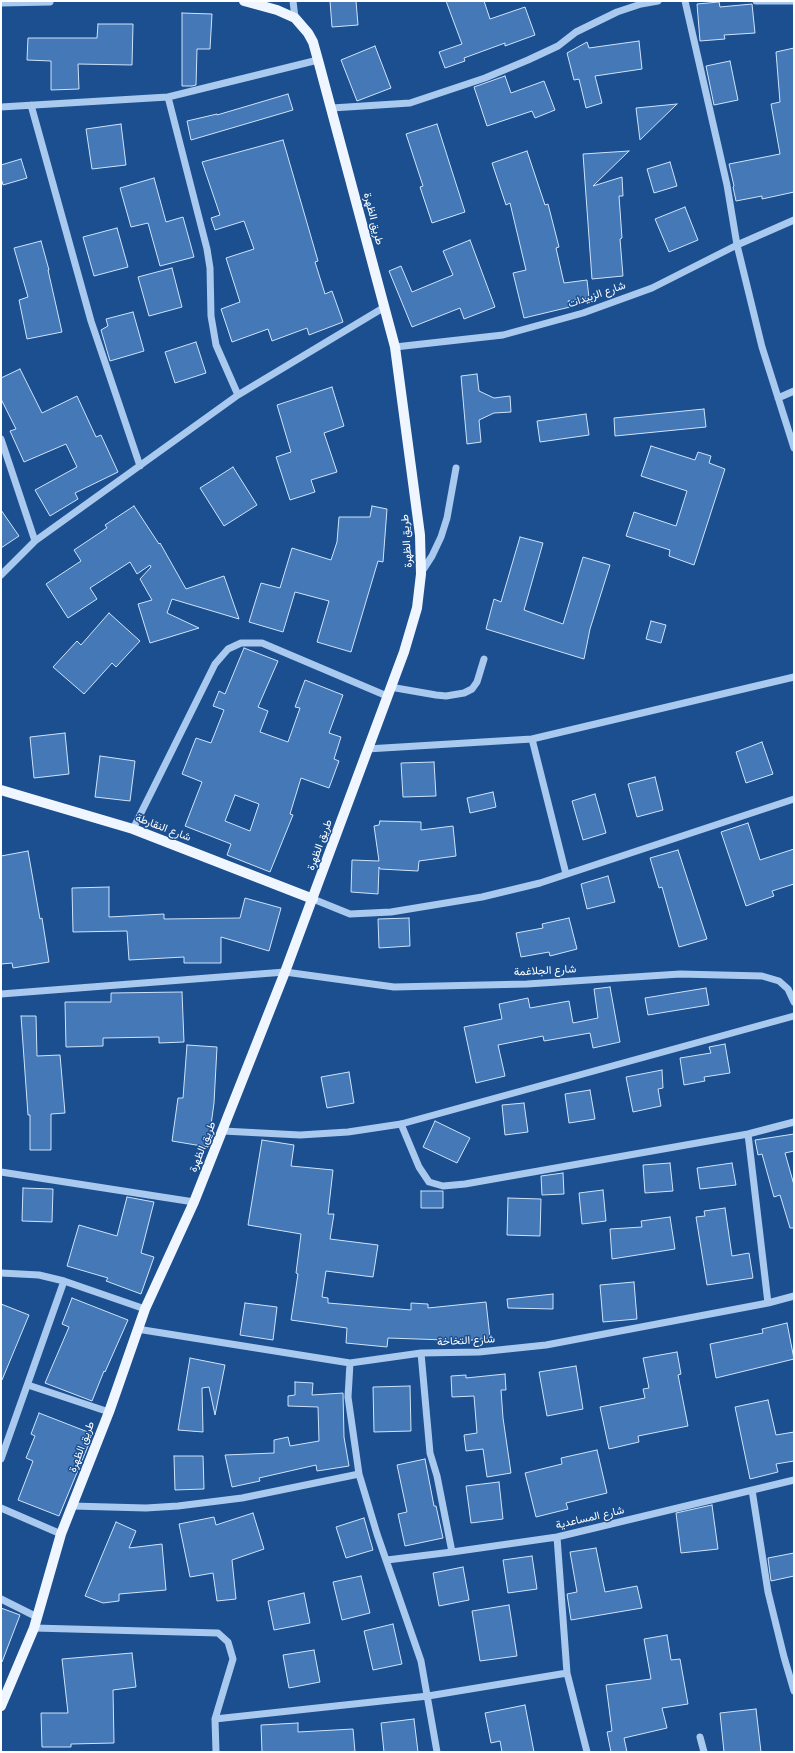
<!DOCTYPE html>
<meta charset="utf-8">
<style>
body{margin:0}
#map{position:relative;width:795px;height:1753px;overflow:hidden;background:#1b4f8f;font-family:"Varela Round",sans-serif}
canvas{display:block}
.frame{position:absolute;inset:0;border:2px solid #fff;pointer-events:none}
</style>
<div id="map">
<canvas width="795" height="1753"></canvas>
<div class="frame"></div>
</div>
<script>
const ctx = document.querySelector('canvas').getContext('2d');
ctx.lineJoin = 'round';
function paint(path, color) { ctx.fillStyle = color; ctx.fill(path, 'evenodd'); }
const shape = rows => new Path2D(rows.map(r => 'M' + r).join(''));
function trace(path, color, width, dash) { ctx.strokeStyle = color; ctx.lineWidth = width; ctx.lineCap = dash ? 'butt' : 'round'; ctx.setLineDash(dash || []); ctx.stroke(path); }
function drawText(font, color, halo, rows, align = 'center') {
  ctx.font = font + ' "Varela Round",Vazirmatn,sans-serif'; ctx.lineWidth = 3; ctx.setLineDash([]); ctx.textBaseline = 'middle'; ctx.strokeStyle = halo; ctx.fillStyle = color; for (const [text, x, y, turn = 0] of rows) {
    ctx.save(); ctx.translate(x, y); ctx.rotate((+turn || 0) * Math.PI / 180); ctx.textAlign = isNaN(turn) ? turn : align; if (halo) ctx.strokeText(text, 0, 0); ctx.fillText(text, 0, 0); ctx.restore();
  }
}
const building = shape([
 [330,1,356,1,358,25,332,27,330,1],
 [446,1,484,1,490,19,525,7,535,35,505,46,505,43,464,58,465,61,445,68,439,52,462,44,446,1],
 [719,2,720,7,752,4,755,33,724,35,725,39,700,41,697,4,719,2],
 [182,13,212,14,210,49,197,49,196,85,192,86,182,86,182,13],
 [98,24,133,24,132,65,78,64,79,89,51,90,51,61,27,60,28,38,97,38,98,24],
 [639,41,642,69,595,76,602,103,586,108,579,79,574,80,567,53,587,42,589,48,639,41],
 [375,46,391,88,357,101,341,60,375,46],
 [794,48,794,192,762,199,762,196,736,201,733,187,734,186,729,164,780,154,771,104,780,102,776,52,794,48],
 [730,61,738,100,714,105,706,66,730,61],
 [505,76,511,93,544,81,555,110,535,118,532,111,487,126,474,87,505,76],
 [288,94,293,110,191,140,187,121,217,114,217,115,288,94],
 [677,104,640,140,636,108,677,104],
 [121,124,126,165,92,169,86,129,121,124],
 [437,124,465,212,432,223,420,187,423,186,406,134,437,124],
 [283,140,318,261,315,262,325,294,332,291,343,322,309,335,307,328,272,341,268,329,232,342,221,309,240,302,226,258,254,249,244,221,215,230,211,218,220,215,202,162,283,140],
 [527,151,545,205,548,204,559,247,556,248,564,283,587,280,589,298,568,301,570,307,524,318,513,273,526,270,510,203,506,205,492,163,527,151],
 [629,151,593,186,622,177,623,196,619,196,622,238,620,239,623,276,592,279,583,154,629,151],
 [21,159,27,178,3,185,1,178,1,165,21,159],
 [670,162,677,186,654,193,647,169,670,162],
 [154,178,166,222,183,217,194,257,160,266,148,223,131,227,120,188,154,178],
 [685,207,698,240,669,252,655,219,685,207],
 [117,228,128,267,94,276,83,237,117,228],
 [470,240,495,307,464,319,460,308,412,327,389,271,401,266,412,292,453,275,443,251,470,240],
 [41,241,49,270,48,270,62,332,27,339,19,300,28,297,14,248,41,241],
 [172,268,182,307,149,316,138,277,172,268],
 [133,312,144,351,110,361,101,330,108,326,106,319,133,312],
 [196,342,206,373,175,383,165,352,196,342],
 [20,369,42,413,77,396,96,437,101,435,118,472,75,493,78,499,50,516,35,490,77,467,66,444,24,462,10,431,16,429,1,399,1,378,20,369],
 [477,374,479,391,494,398,510,396,511,412,494,413,479,420,481,442,467,444,461,376,477,374],
 [332,387,344,426,324,433,337,472,311,480,315,492,290,500,276,457,291,452,277,405,332,387],
 [704,409,706,427,615,436,614,418,704,409],
 [586,414,589,435,540,442,537,421,586,414],
 [651,446,695,460,698,452,711,456,709,463,725,469,694,565,669,556,670,550,626,536,634,512,676,526,687,491,641,476,651,446],
 [233,467,257,505,224,526,200,488,233,467],
 [134,506,159,544,160,543,186,589,224,576,239,619,172,599,167,613,199,628,150,643,138,604,152,600,140,579,151,567,150,565,137,574,130,562,90,588,97,599,68,618,46,584,81,561,74,550,107,528,105,525,134,506],
 [372,506,387,509,383,562,378,561,351,652,317,642,329,601,295,592,283,632,249,622,261,583,280,588,292,548,331,560,337,542,339,517,370,517,372,506],
 [1,510,19,536,1,548,1,510],
 [520,537,543,543,524,610,563,624,583,557,610,565,590,629,584,659,486,629,494,599,501,602,520,537],
 [109,613,140,641,116,667,112,663,84,694,53,667,77,641,81,645,109,613],
 [651,621,666,625,661,643,646,639,651,621],
 [244,648,278,661,258,707,268,711,260,732,288,742,300,708,295,707,305,680,343,695,329,733,341,737,334,759,339,761,329,788,301,778,290,814,293,815,270,872,227,855,231,844,185,826,202,782,182,774,196,738,211,743,224,710,213,706,219,691,225,694,244,648],
 [235,795,259,804,250,831,225,821,235,795],
 [65,733,69,774,34,778,30,737,65,733],
 [762,742,773,774,746,783,736,752,762,742],
 [100,756,135,761,130,801,95,797,100,756],
 [434,762,436,796,403,797,401,763,434,762],
 [655,777,663,810,637,817,628,784,655,777],
 [493,792,496,807,470,813,467,798,493,792],
 [595,794,606,833,583,840,572,801,595,794],
 [380,821,421,822,421,830,453,826,456,856,419,861,418,871,380,869,379,867,378,894,351,892,352,860,379,861,374,826,379,825,380,821],
 [748,823,760,860,794,849,794,884,772,891,774,896,746,906,721,832,748,823],
 [678,850,707,939,679,947,662,887,659,888,650,858,678,850],
 [28,851,40,919,42,918,49,962,13,968,12,963,1,964,1,856,28,851],
 [608,876,615,902,587,909,581,884,608,876],
 [109,887,109,917,164,914,164,919,240,918,245,898,281,908,269,951,221,937,221,963,184,963,184,957,129,960,127,931,73,932,72,888,109,887],
 [409,918,410,946,379,948,378,919,409,918],
 [569,918,577,949,550,956,549,952,521,957,516,933,543,928,542,924,569,918],
 [610,987,620,1042,593,1048,590,1033,544,1041,543,1036,498,1045,505,1076,476,1083,464,1027,502,1019,499,1004,528,998,530,1008,569,1001,573,1023,598,1018,594,989,610,987],
 [706,988,709,1005,648,1015,645,998,706,988],
 [182,992,184,1042,159,1043,159,1037,103,1038,103,1046,66,1047,65,1002,111,1002,111,993,182,992],
 [21,1016,36,1016,37,1056,60,1055,65,1113,51,1114,51,1150,30,1150,30,1115,28,1115,21,1016],
 [725,1044,730,1073,704,1077,705,1081,684,1085,680,1058,711,1053,709,1047,725,1044],
 [187,1045,217,1047,214,1103,208,1147,172,1141,178,1098,183,1098,187,1045],
 [662,1070,663,1088,658,1089,661,1106,633,1112,626,1077,662,1070],
 [349,1072,354,1103,327,1108,321,1077,349,1072],
 [590,1090,595,1119,569,1123,565,1094,590,1090],
 [524,1103,528,1132,505,1135,502,1105,524,1103],
 [435,1121,470,1138,457,1163,423,1147,435,1121],
 [794,1134,794,1151,785,1153,794,1185,794,1228,790,1228,780,1195,774,1197,762,1154,758,1155,755,1140,794,1134],
 [262,1140,294,1145,291,1166,333,1170,328,1214,334,1214,330,1239,378,1245,373,1277,326,1271,322,1297,328,1298,328,1303,411,1310,411,1303,428,1304,428,1308,486,1302,490,1338,446,1343,446,1340,388,1338,387,1347,346,1343,347,1328,291,1320,298,1274,296,1273,301,1234,248,1225,262,1140],
 [670,1163,673,1191,645,1193,643,1165,670,1163],
 [732,1163,736,1185,700,1189,697,1168,732,1163],
 [563,1173,564,1194,542,1195,541,1176,563,1173],
 [23,1188,53,1189,52,1222,22,1221,23,1188],
 [603,1190,606,1221,582,1224,579,1193,603,1190],
 [421,1191,443,1191,443,1208,421,1208,421,1191],
 [127,1197,154,1202,141,1253,154,1257,141,1294,106,1281,108,1278,67,1266,79,1225,117,1236,127,1197],
 [508,1198,541,1199,540,1236,507,1235,508,1198],
 [725,1208,732,1256,749,1253,753,1278,707,1285,696,1217,705,1216,704,1211,725,1208],
 [670,1217,675,1249,612,1259,610,1229,642,1227,641,1221,670,1217],
 [634,1282,637,1319,603,1322,600,1285,634,1282],
 [553,1294,553,1309,508,1308,507,1299,553,1294],
 [72,1298,128,1320,105,1372,104,1371,92,1401,45,1383,69,1327,62,1324,72,1298],
 [245,1303,277,1307,273,1340,240,1335,245,1303],
 [1,1304,29,1315,2,1380,1,1380,1,1304],
 [787,1323,794,1359,716,1378,710,1344,763,1333,762,1329,787,1323],
 [677,1352,681,1374,678,1375,688,1426,638,1436,639,1442,609,1449,600,1407,645,1398,643,1389,649,1388,643,1358,677,1352],
 [190,1358,225,1365,215,1415,209,1387,202,1388,203,1432,178,1430,190,1358],
 [576,1366,583,1409,547,1416,539,1372,576,1366],
 [505,1374,506,1390,501,1390,503,1418,511,1473,487,1477,483,1449,466,1451,464,1435,477,1433,474,1396,452,1397,451,1376,466,1375,466,1378,505,1374],
 [295,1382,313,1383,312,1395,343,1393,344,1437,349,1466,317,1471,316,1465,259,1478,260,1481,232,1487,225,1455,274,1453,274,1440,288,1437,290,1446,319,1441,318,1407,288,1406,288,1396,295,1395,295,1382],
 [410,1386,411,1431,374,1432,373,1387,410,1386],
 [768,1400,776,1435,794,1432,794,1461,776,1464,778,1472,750,1479,735,1407,768,1400],
 [39,1413,93,1434,59,1516,18,1500,33,1461,26,1458,35,1436,31,1434,39,1413],
 [597,1450,607,1493,566,1503,568,1509,536,1517,525,1473,562,1464,561,1458,597,1450],
 [174,1456,203,1456,204,1489,175,1490,174,1456],
 [425,1459,434,1506,436,1506,443,1538,405,1546,398,1514,407,1512,397,1465,425,1459],
 [499,1482,503,1519,471,1523,466,1486,499,1482],
 [712,1505,718,1549,681,1553,676,1513,712,1505],
 [253,1513,264,1549,232,1560,236,1599,217,1601,213,1573,190,1577,179,1524,214,1517,216,1525,253,1513],
 [364,1518,373,1550,346,1558,336,1527,364,1518],
 [116,1522,136,1531,129,1548,162,1544,166,1590,119,1594,119,1601,103,1603,85,1596,116,1522],
 [596,1548,605,1592,637,1586,642,1608,571,1620,567,1594,577,1592,570,1552,596,1548],
 [794,1553,794,1576,771,1581,768,1558,794,1553],
 [532,1556,537,1589,508,1593,503,1560,532,1556],
 [463,1567,469,1600,439,1606,433,1573,463,1567],
 [361,1576,370,1613,342,1620,333,1582,361,1576],
 [304,1593,310,1623,274,1630,268,1601,304,1593],
 [509,1605,517,1656,480,1661,472,1611,509,1605],
 [1,1608,20,1615,2,1662,1,1661,1,1608],
 [393,1624,402,1664,373,1670,364,1631,393,1624],
 [667,1635,671,1660,680,1659,688,1704,662,1708,667,1728,624,1738,627,1752,611,1752,607,1732,612,1731,606,1685,651,1679,644,1639,667,1635],
 [314,1650,320,1682,289,1688,283,1655,314,1650],
 [132,1653,136,1687,113,1690,114,1743,71,1744,71,1747,42,1747,41,1713,68,1713,62,1659,132,1653],
 [525,1705,534,1752,502,1752,500,1741,491,1743,485,1713,525,1705],
 [756,1709,761,1752,724,1752,720,1713,756,1709],
 [414,1719,418,1752,384,1752,381,1723,414,1719],
 [298,1723,298,1732,353,1729,355,1752,262,1752,261,1725,298,1723]
]);
paint(building, '#4478b7');
trace(building, '#cfe3fa', 1);
trace(shape([
 [293,1,295,18],
 [685,1,727,185,737,245,762,347,794,448],
 [756,1,794,1],
 [1,3,50,2],
 [168,97,207,249,210,268,211,316,216,345,238,395],
 [31,105,91,321,140,466],
 [1,107,168,97,318,60],
 [332,108,410,103,485,78,528,60,558,46,576,32,617,12,641,4,658,1],
 [395,347,503,335,583,313,652,288,737,245,794,220],
 [778,398,794,391],
 [1,439,35,541],
 [421,573,432,556,441,537,447,518,456,468],
 [1,575,35,541,238,395,383,308],
 [390,687,436,695,446,696,464,693,472,689,477,682,484,659],
 [532,739,566,874],
 [367,749,532,739,794,677],
 [133,829,215,664,228,649,241,643,262,643,387,696],
 [313,899,350,914,391,912,482,897,540,883,794,799],
 [1,994,285,972,394,987,527,984,680,974,762,976,779,981,788,989,794,1002],
 [401,1124,419,1167,429,1182,443,1186,465,1184,748,1134,794,1122],
 [223,1131,300,1135,348,1132,401,1124,794,1016],
 [748,1134,768,1303],
 [1,1172,194,1202],
 [1,1273,39,1275,64,1281,145,1309],
 [137,1329,350,1363,421,1353,479,1352,546,1345,768,1303,794,1296],
 [421,1353,430,1453,437,1476,452,1552],
 [350,1363,348,1397,359,1474,377,1534,421,1661,437,1752],
 [28,1385,109,1412],
 [1,1459,64,1281],
 [752,1490,768,1592,784,1657,794,1691],
 [72,1506,146,1508,178,1506,242,1498,359,1474],
 [1,1508,61,1534],
 [557,1537,567,1673,587,1752],
 [387,1560,452,1552,557,1537,794,1480],
 [1,1599,37,1617],
 [34,1628,218,1633,228,1642,233,1659,215,1719],
 [700,1737,704,1752],
 [216,1752,215,1719,428,1696,567,1673]
]), '#a9c9ee', 7);
trace(shape([
 [1,790,133,829,313,899],
 [1,1706,34,1628,61,1534,109,1412,145,1309,194,1202,285,972,404,652,417,608,421,574,420,535,395,347,318,60,313,42,308,33,295,18,277,10,244,1]
]), '#f0f6ff', 10);
drawText('11px', '#fff', '#1b4f8f', [
 ["طريق الظهرة",373,219,76],
 ["شارع الزبيدات",597,295,-19],
 ["طريق الظهرة",407,541,-94],
 ["شارع النقارطة",163,828,21],
 ["طريق الظهرة",320,845,-70],
 ["شارع الجلاغمة",545,971,-3],
 ["طريق الظهرة",203,1147,-68],
 ["شارع التخاخة",466,1341,-3],
 ["طريق الظهرة",82,1447,-69],
 ["شارع المساعدية",590,1518,-13]
]);
</script>
